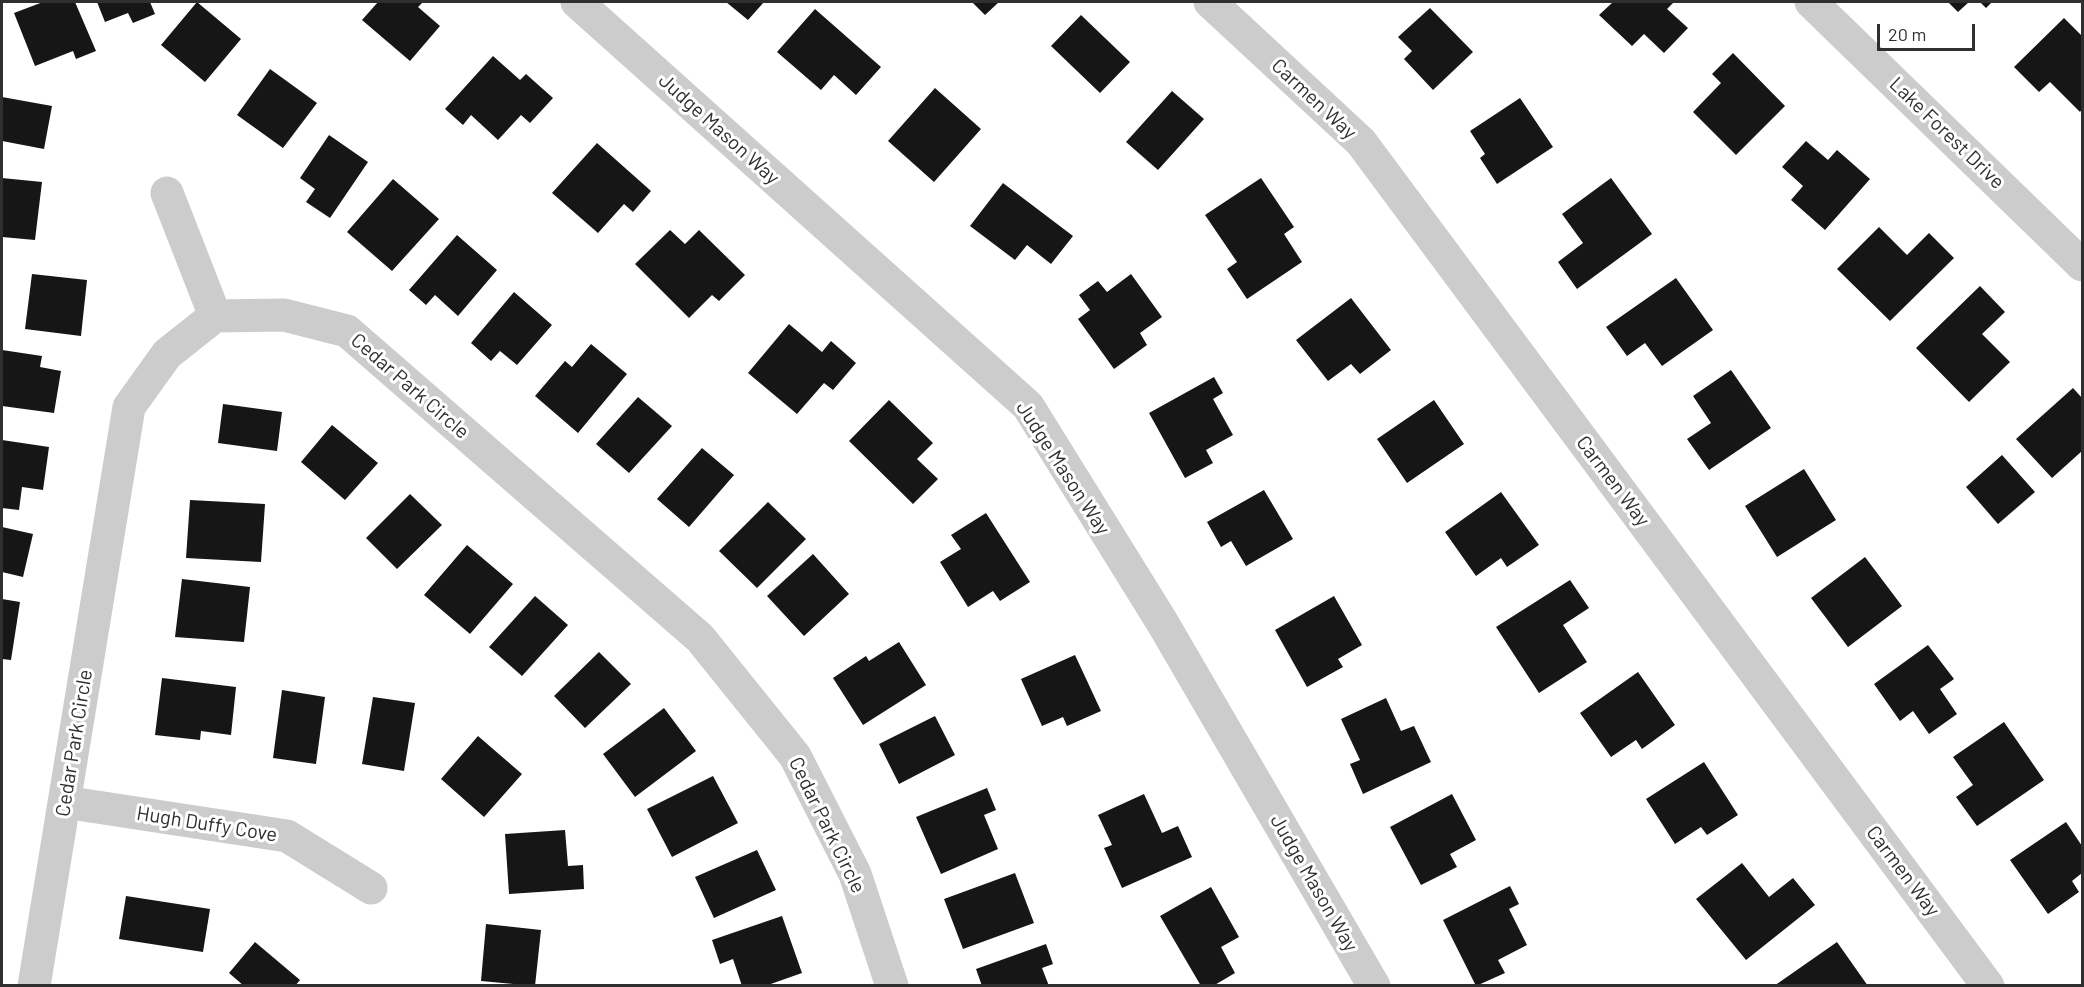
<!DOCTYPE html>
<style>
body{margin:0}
#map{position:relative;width:2084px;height:987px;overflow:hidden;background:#fff;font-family:Barlow,sans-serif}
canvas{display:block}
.frame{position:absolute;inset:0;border:3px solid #2f2f2f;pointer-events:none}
.scale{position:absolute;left:1877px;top:24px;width:98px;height:27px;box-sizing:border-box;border:3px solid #2f2f2f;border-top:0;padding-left:8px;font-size:18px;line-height:21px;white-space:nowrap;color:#2f2f2f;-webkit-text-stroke:4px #fff;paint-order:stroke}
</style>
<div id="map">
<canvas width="2084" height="987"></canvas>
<div class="frame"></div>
<div class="scale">20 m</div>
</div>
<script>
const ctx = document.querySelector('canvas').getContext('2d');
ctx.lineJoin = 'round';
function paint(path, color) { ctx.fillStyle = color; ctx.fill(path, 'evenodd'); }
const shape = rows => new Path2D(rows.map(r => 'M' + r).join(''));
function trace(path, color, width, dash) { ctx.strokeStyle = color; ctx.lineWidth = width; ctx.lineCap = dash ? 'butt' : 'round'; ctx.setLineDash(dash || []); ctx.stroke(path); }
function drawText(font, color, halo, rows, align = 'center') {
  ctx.font = font + ' Barlow,sans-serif'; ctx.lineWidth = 6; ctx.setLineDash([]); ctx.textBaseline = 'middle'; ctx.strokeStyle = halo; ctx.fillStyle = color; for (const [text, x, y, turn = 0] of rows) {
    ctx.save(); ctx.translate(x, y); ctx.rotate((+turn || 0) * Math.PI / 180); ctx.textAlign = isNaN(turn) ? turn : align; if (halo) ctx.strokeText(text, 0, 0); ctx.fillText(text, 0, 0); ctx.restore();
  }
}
paint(shape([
 [43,2,75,2,96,51,76,59,73,51,35,66,14,13],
 [97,2,150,2,155,14,133,23,128,13,105,22],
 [197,2,241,39,205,82,161,45],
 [378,2,423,2,418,7,440,26,410,61,362,20],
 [726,2,764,2,748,20],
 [972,2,999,2,985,15],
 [1613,2,1674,2,1667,9,1688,28,1664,53,1644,34,1632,46,1599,15],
 [1948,2,1969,2,1958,12],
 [1980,2,1992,2,1986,8],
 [1430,8,1473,52,1433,90,1404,59,1412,51,1398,37],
 [815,9,881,67,856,95,834,75,821,90,777,52],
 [1081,15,1130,62,1100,93,1051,46],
 [2064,18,2082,36,2082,109,2080,112,2050,82,2039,92,2014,67],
 [1733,53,1785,106,1736,155,1693,112,1721,83,1712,74],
 [493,56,520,80,526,74,553,98,530,123,521,115,498,140,471,115,463,125,445,109],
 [270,69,317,103,283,148,237,115],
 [935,88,981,129,934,182,888,141],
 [1172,91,1204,119,1158,170,1126,142],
 [2,97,52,106,44,149,2,141],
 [1520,98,1553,147,1497,184,1480,158,1485,154,1470,131],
 [329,135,368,162,330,218,306,202,315,189,300,178],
 [1806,141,1828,160,1837,150,1870,179,1825,230,1791,200,1803,186,1782,167],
 [597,143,651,191,633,212,624,204,598,233,552,193],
 [2,178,42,182,35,240,2,237],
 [1261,178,1294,227,1284,234,1302,262,1247,299,1227,269,1237,262,1205,215],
 [1611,178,1652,234,1577,289,1558,262,1583,243,1562,214],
 [393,179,439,219,392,271,347,232],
 [1003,183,1073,236,1051,264,1027,245,1015,260,970,226],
 [1879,227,1907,255,1929,233,1954,258,1890,321,1837,269],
 [670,230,685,244,699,230,745,275,719,301,712,295,689,318,635,264],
 [457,235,497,270,458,316,435,295,426,305,409,290],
 [32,274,87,280,81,336,25,329],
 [1131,274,1162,317,1140,333,1147,345,1114,369,1078,319,1090,310,1079,295,1098,281,1107,292],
 [1676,278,1713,330,1662,366,1645,343,1627,356,1606,327],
 [1980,286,2005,312,1982,334,2010,362,1969,402,1916,348],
 [514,292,552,325,517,365,500,351,491,361,471,343],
 [1351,298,1391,350,1360,374,1351,364,1328,381,1296,340],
 [789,324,822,352,831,341,856,363,833,390,824,383,797,414,748,373],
 [591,344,627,374,578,433,535,396,565,361,572,367],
 [2,350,42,356,40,367,61,371,54,413,2,406],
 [1731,370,1771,428,1709,470,1687,439,1711,423,1693,396],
 [1214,377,1223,393,1213,399,1233,435,1206,450,1213,463,1185,478,1149,413],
 [2073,388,2082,398,2082,451,2052,478,2016,439],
 [638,397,672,426,629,473,596,444],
 [889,400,933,443,917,459,938,479,913,504,849,441],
 [1434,400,1464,444,1407,483,1377,439],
 [223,404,282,412,277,451,218,443],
 [332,425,378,463,345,500,301,462],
 [2,440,49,447,43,490,22,487,19,510,2,508],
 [702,448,734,475,689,527,657,499],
 [2002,455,2035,492,1998,524,1966,487],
 [1804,469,1836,520,1777,557,1745,506],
 [1264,490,1293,539,1246,566,1231,541,1221,547,1207,522],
 [1501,492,1539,545,1507,567,1501,558,1476,576,1445,532],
 [410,494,442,525,397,569,366,538],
 [190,500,265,504,261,562,186,558],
 [768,502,806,539,757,588,719,551],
 [986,513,1030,582,1000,601,993,591,968,607,940,562,961,549,951,535],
 [2,527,33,534,23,577,2,572],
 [467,545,513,584,470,634,424,595],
 [813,554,849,594,804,636,767,596],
 [1865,557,1902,606,1848,647,1811,598],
 [182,579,250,587,244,642,175,637],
 [1570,580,1589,608,1563,625,1587,662,1539,693,1496,627],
 [535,596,568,625,522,676,489,647],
 [1334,596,1362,645,1338,659,1343,667,1307,687,1275,630],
 [2,599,20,602,11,660,2,659],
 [899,642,926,685,863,725,833,678,866,656,869,661],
 [1928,645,1954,679,1940,689,1957,714,1929,734,1913,711,1900,721,1874,684],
 [599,652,631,684,585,728,554,696],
 [1075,655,1101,711,1067,726,1063,717,1042,726,1021,679],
 [1638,672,1675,725,1642,749,1636,740,1611,757,1580,713],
 [162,678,236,687,231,735,201,731,200,740,155,735],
 [282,690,325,697,316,764,273,758],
 [373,697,415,703,404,771,362,764],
 [1386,698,1401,731,1414,726,1431,762,1363,794,1350,764,1360,760,1341,719],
 [664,708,696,751,635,797,603,754],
 [935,716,955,755,899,784,879,744],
 [2004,722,2044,780,1977,826,1956,797,1973,785,1953,757],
 [478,736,522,774,484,817,441,779],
 [1704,762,1738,815,1707,835,1701,827,1675,844,1646,799],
 [713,776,738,823,672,857,647,809],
 [987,788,996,810,984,815,998,849,941,874,916,817],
 [1144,794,1162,833,1178,826,1192,857,1122,888,1104,848,1112,845,1098,815],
 [1452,794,1476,840,1450,854,1457,867,1421,885,1390,827],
 [2066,822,2082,846,2082,873,2072,881,2079,892,2048,914,2010,860],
 [565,830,568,866,583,865,584,889,509,894,505,834],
 [757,850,776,890,714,918,695,877],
 [1742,863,1769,897,1793,878,1815,905,1746,960,1696,899],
 [1015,873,1034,923,963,949,944,899],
 [1510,886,1519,904,1509,909,1527,945,1498,960,1505,973,1476,986,1443,920],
 [1211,887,1239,937,1221,947,1235,973,1213,986,1201,986,1160,916],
 [126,896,210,909,203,952,119,939],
 [782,916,802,973,765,986,742,986,733,959,720,964,712,940],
 [486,924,541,930,535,986,481,981],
 [255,942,300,980,295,986,244,986,229,973],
 [1837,942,1868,986,1774,986],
 [1046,944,1053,964,1042,968,1049,986,982,986,976,969]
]), '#161616');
trace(shape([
 [577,2,1028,406,1162,622,1374,986],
 [1210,2,1361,142,1988,986],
 [1811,2,2082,265],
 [167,193,215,316],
 [64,802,287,836,371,888],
 [34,986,129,407,167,354,215,316,284,315,347,331,700,638,795,756,855,874,892,986]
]), '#ccc', 33);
drawText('20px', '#2f2f2f', '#fff', [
 ["Carmen Way",1314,99,43],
 ["Judge Mason Way",719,129,42],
 ["Lake Forest Drive",1947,133,44],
 ["Cedar Park Circle",410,386,41],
 ["Judge Mason Way",1063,468,57],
 ["Carmen Way",1613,481,53],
 ["Cedar Park Circle",74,743,-81],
 ["Hugh Duffy Cove",207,824,9],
 ["Cedar Park Circle",827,825,64],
 ["Carmen Way",1903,871,53],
 ["Judge Mason Way",1314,883,60]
]);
</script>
